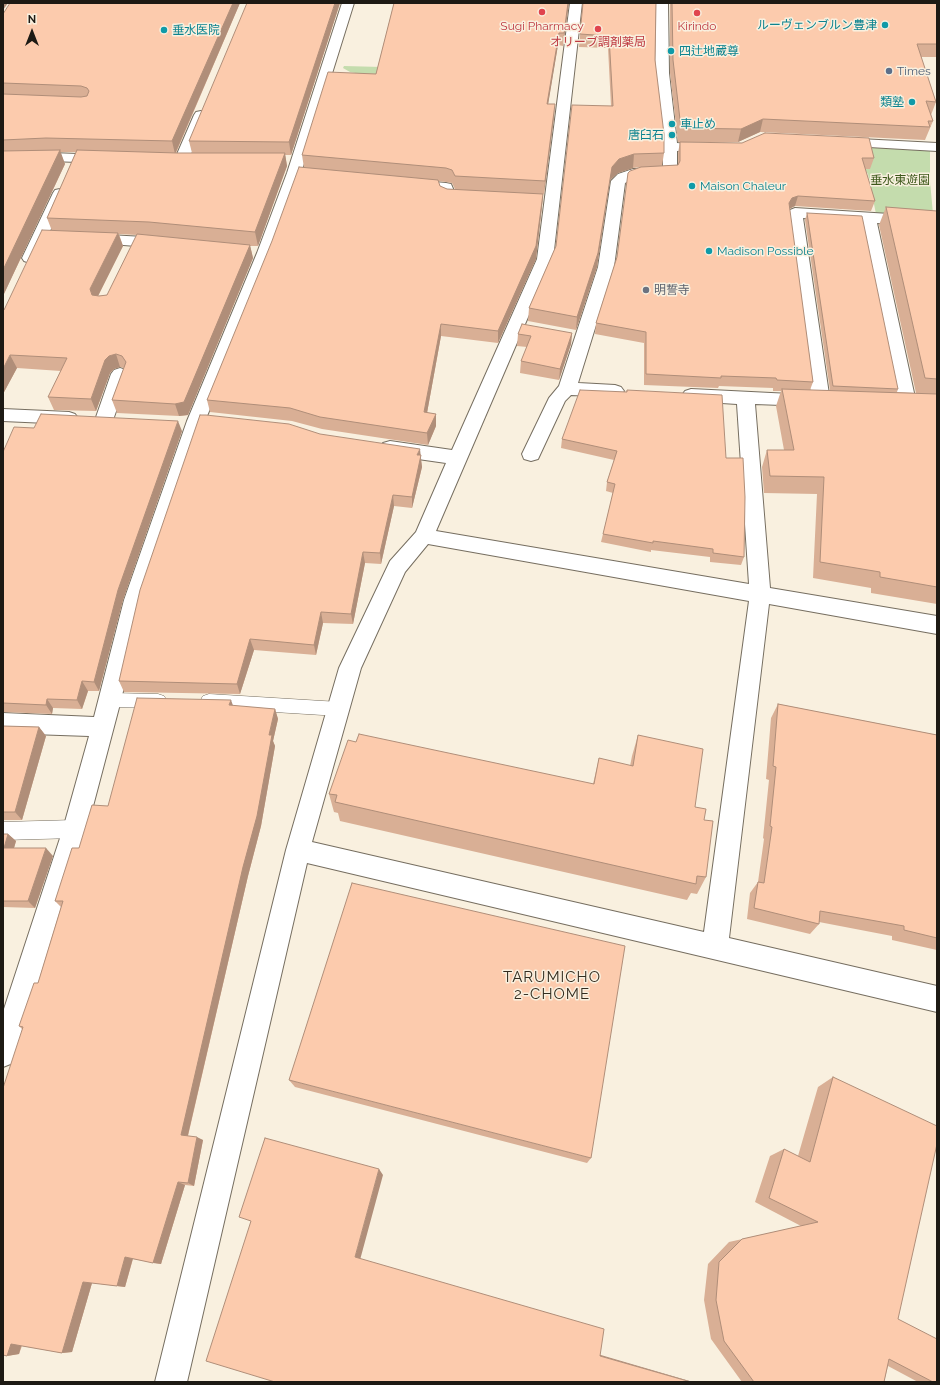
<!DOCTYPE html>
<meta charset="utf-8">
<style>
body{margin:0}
#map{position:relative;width:940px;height:1385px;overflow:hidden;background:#f9f0df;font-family:Raleway,sans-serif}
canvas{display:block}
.frame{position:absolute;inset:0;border:4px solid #1d1a14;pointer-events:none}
.north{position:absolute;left:12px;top:12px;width:40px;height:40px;-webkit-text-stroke:3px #f9f0df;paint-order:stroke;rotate:0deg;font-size:11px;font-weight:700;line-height:16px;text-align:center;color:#1d1a14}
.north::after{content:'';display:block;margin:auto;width:14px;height:18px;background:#1d1a14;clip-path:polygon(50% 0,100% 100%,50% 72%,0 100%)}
</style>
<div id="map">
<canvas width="940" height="1385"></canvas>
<div class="frame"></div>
<div class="north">N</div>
</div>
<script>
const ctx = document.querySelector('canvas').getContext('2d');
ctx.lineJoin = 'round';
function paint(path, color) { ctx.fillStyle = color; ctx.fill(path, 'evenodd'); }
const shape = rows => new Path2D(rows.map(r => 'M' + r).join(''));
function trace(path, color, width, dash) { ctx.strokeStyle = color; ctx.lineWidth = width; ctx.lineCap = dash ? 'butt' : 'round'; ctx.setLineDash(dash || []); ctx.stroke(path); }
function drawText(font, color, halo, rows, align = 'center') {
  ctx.font = font + ' Raleway,"Noto Sans JP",sans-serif'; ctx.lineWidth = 3; ctx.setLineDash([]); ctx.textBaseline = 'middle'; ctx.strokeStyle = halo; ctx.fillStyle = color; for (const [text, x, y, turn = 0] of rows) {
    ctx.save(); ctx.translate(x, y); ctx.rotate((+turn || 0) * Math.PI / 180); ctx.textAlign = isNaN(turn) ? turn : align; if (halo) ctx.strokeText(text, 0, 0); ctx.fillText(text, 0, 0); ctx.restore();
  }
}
paint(shape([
 [344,66,382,67,377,77,350,72,343,68],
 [862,147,930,151,930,181,933,214,876,214,868,174,865,170]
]), '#c4dcad');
const service = shape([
 [110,693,158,694,164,696,167,701,164,706,158,708,110,707,104,705,101,700,104,695,110,693],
 [209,694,339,702,345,704,348,709,345,714,339,716,209,708,203,706,200,701,203,696,209,694],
 [75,820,82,823,84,829,82,835,75,838,3,840,3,822,75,820]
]);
const minor = shape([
 [342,3,354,3,301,173,273,253,205,421,144,600,121,700,87,829,17,1053,13,1063,3,1067,3,1012,63,829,89,736,3,733,3,713,94,717,124,600,187,421,257,253,287,173,342,3],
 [570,3,582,3,553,259,436,531,749,584,737,404,691,401,685,399,682,395,685,391,691,389,811,395,787,213,790,210,795,208,937,217,937,227,877,223,916,402,913,406,907,408,901,406,898,402,861,222,803,218,830,401,827,405,821,407,814,404,808,406,755,404,770,588,937,616,937,634,769,604,729,938,937,986,937,1012,307,863,187,1382,155,1382,286,850,339,668,390,561,416,532,446,463,390,455,383,453,381,448,383,443,390,441,452,450,537,259,570,3],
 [428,544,749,601,704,932,312,842,361,668,405,572,428,544],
 [656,3,668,3,669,73,677,143,689,144,691,147,689,150,677,151,677,172,675,175,639,176,625,183,614,267,578,383,615,385,621,387,624,391,621,395,615,397,571,395,565,401,538,459,531,461,524,459,522,454,549,398,559,386,598,267,611,181,618,174,633,169,663,168,663,147,655,73,656,3],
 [201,111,206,112,208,115,188,161,186,164,181,165,176,164,174,161,194,115,196,112,201,111],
 [840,138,937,143,937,151,835,145,833,142,835,139,840,138],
 [51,153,104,155,109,156,111,159,109,162,104,163,51,161,3,163,3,155,51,153],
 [410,180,446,183,451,184,454,191,471,191,476,193,479,196,476,199,471,201,447,200,442,198,439,191,405,187,403,184,405,181,410,180],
 [60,189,65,190,67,193,38,258,36,261,30,263,24,261,22,258,53,193,55,190,60,189],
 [91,234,162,238,168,240,170,243,168,246,162,248,85,242,83,239,85,236,91,234],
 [120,368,126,370,129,374,113,420,110,425,104,426,98,425,95,420,111,374,114,370,120,368],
 [3,409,69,412,75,414,78,418,75,422,69,424,3,421,3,409]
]);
trace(service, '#766e60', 1);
trace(minor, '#766e60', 2);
paint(service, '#fff');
paint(minor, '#fff');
paint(shape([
 [240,3,176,153,192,153,189,141,340,3,291,155,285,155,287,166,258,246,250,246,253,258,188,415,179,416,117,413,112,400,124,368,120,367,114,369,110,373,96,411,54,410,48,397,61,371,17,368,3,394,4,310,52,231,47,218,76,152,60,152,65,164,3,296,3,14],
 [119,234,137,235,107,295,98,296,123,246],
 [145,235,153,236,202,241],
 [381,3,569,3,563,46,558,45,548,104,554,117,544,194,543,194,542,206,536,259,498,343,441,336,427,413,436,414,436,426,428,445,322,429,292,421,210,412,207,400,304,168,302,155,376,74,394,3],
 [438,181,446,182,452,183,455,189,447,189,440,186],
 [583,3,655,60,664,153,662,166,678,165,678,153,680,142,874,158,870,169,865,169,875,201,871,211,795,206,789,209,813,382,810,390,830,390,805,220,807,213,898,389,897,392,916,393,879,225,886,207,937,211,937,604,871,593,871,588,813,578,817,494,764,493,762,467,767,450,784,450,776,406,781,391,773,391,773,388,719,386,718,388,644,385,644,343,595,334,596,323,617,257,640,167,633,168,618,173,610,180,597,267,576,330,528,321,529,308,556,246,611,106,608,48,579,47],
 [670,3,937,3,937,57,921,57,936,102,931,115,933,121,925,140,760,132,738,142,678,142,670,73],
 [572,333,571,344,559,380,520,373,521,361,527,347,517,346,518,334],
 [627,390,726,458,744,557,741,565,710,562,710,557,651,550,651,552,601,542,613,493,606,491,607,482,614,460,561,448,562,439,626,392],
 [34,428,182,431,123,600,99,691,88,691,82,709,53,708,52,714,3,712,3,452],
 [420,455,422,467,412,508,394,506,381,564,365,563,353,624,323,623,316,655,254,650,240,694,124,692,119,681],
 [778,704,937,735,937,950,892,940,892,936,819,922,819,924,810,934,747,919,750,893,758,882,764,839,763,838,769,780,766,779,771,718],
 [233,706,275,709,278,719,273,741,275,746,261,826,248,876,188,1136,203,1140,194,1186,185,1185,161,1264,133,1259,125,1287,92,1283,72,1352,62,1353,22,1346,19,1354,7,1356,22,1029,19,1026,38,983,61,907,55,901,79,848,108,806],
 [3,726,39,727,46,736,22,820,3,820],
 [638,735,704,820,706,877,697,894,691,893,687,900,340,821,338,813,334,812,329,794,593,784,599,758,630,766,632,756],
 [3,834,8,834,16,841,14,848,53,856,35,908,3,907],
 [833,1077,898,1319,937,1382,918,1382,888,1366,884,1382,742,1382,711,1339,704,1300,708,1264,729,1242,801,1226,755,1202,770,1156,784,1149,798,1156,818,1087],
 [289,1080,591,1158,587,1163,295,1087]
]), '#d9af95');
paint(shape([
 [3,3,8,3,3,10],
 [233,3,240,3,175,154,172,141],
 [335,3,340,3,291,155,289,142],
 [568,3,569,3,563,46,564,33],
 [559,33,558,45,546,117,547,104],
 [555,104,554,117,544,194,545,181],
 [763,119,760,132,738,142,741,129],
 [60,150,65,164,3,296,3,270],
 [285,153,287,166,258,246,255,232],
 [634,154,633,168,618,173,610,180,597,267,576,330,577,317,612,167,619,159],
 [543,194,542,206,536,259,498,343,498,331],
 [798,196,795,206,789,209,789,203,792,198],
 [118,233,123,246,95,302,90,289],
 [250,245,253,258,188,415,179,416,175,404],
 [441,324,441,336,425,424,424,412],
 [572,333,571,344,559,380,560,369],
 [116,354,120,367,114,369,110,373,96,411,91,399,105,360,109,356],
 [10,355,17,368,3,394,3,369],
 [436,414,436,426,428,445,427,433],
 [178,421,182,431,123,600,99,691,94,682,118,590],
 [420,449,422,467,412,508,412,497,417,455],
 [393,495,394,506,381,564,380,553],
 [363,552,365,563,353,624,351,614],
 [321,612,323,623,316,655,314,645],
 [250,639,254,650,240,694,237,684],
 [82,681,88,691,82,709,77,700],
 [47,699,53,708,52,714,46,705],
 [231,700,235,711,229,705],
 [275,709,278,719,273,741,275,746,261,826,248,876,187,1139,181,1135],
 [39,727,46,736,22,820,15,812],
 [8,834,16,841,12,855,4,848],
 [46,848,53,856,35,908,28,901],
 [197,1137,203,1140,194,1186,188,1183],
 [379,1169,383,1175,360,1260,355,1257],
 [178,1182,185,1185,161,1264,153,1263],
 [125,1257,133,1258,125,1287,117,1286],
 [83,1282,92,1283,72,1352,62,1353],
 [22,1343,19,1354,7,1356,11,1344],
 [594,1353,693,1382,691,1382,600,1356]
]), '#b08e79');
const building = shape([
 [10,3,233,3,172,141,46,138,3,140,3,94,81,97,87,96,89,91,87,88,81,86,3,83,3,14,10,3],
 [247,3,335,3,289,142,189,141,247,3],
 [394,3,568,3,564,33,559,33,547,104,555,104,545,181,455,176,452,170,446,168,302,155,328,72,376,74,394,3],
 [583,3,656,3,655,60,664,134,664,153,634,154,619,159,612,167,598,253,577,317,529,308,556,246,572,105,613,106,609,36,580,34,583,3],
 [672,3,937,3,937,44,917,44,936,102,926,101,933,121,928,121,930,127,763,119,741,129,681,128,673,60,672,3],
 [765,133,869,138,874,158,862,158,875,201,798,196,792,198,789,203,813,382,777,380,776,378,721,376,721,378,646,374,646,332,596,323,617,257,628,173,630,171,641,167,678,165,680,161,680,142,742,143,765,133],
 [60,150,3,270,3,151,60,150],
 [77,150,177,153,285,153,255,232,149,222,47,218,77,150],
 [299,167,438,180,440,186,447,189,543,194,536,246,498,331,441,324,424,412,436,414,427,433,320,417,290,408,207,400,272,241,299,167],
 [886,207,937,211,937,379,925,378,886,207],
 [807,213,862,216,898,389,833,386,807,213],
 [42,230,118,233,90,289,92,295,99,296,107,295,137,234,250,245,184,402,175,404,112,400,126,362,122,356,116,354,109,356,105,360,91,399,48,397,67,358,10,355,3,369,3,310,4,310,42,230],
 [522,324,572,333,560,369,521,361,531,336,518,334,522,324],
 [782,389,937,394,937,587,880,577,880,572,820,562,824,477,770,476,767,450,794,450,782,389],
 [580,390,627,392,627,390,722,395,726,458,743,458,745,497,744,557,713,553,713,549,653,541,653,543,603,534,615,484,607,482,617,451,562,439,580,390],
 [41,414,178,421,118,590,94,682,82,681,77,700,47,699,46,705,3,703,3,452,14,427,34,428,41,414],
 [200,415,206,415,289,424,320,434,420,449,417,455,421,455,412,497,393,495,380,553,363,552,351,614,321,612,314,645,250,639,237,684,119,681,140,590,200,415],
 [137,698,231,700,229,705,275,709,269,735,272,735,257,816,243,867,181,1135,197,1137,188,1183,178,1182,153,1263,125,1257,117,1286,83,1282,62,1353,11,1344,7,1356,3,1355,3,1088,23,1027,19,1026,34,983,38,983,63,901,55,901,72,848,79,848,92,805,108,806,137,698],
 [778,704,937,735,937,938,904,930,904,926,820,911,819,924,754,908,758,882,764,883,772,827,770,826,776,767,773,766,778,704],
 [3,726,39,727,15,812,3,812,3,726],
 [359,734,594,784,599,758,633,766,638,735,703,749,695,807,706,809,704,820,713,821,706,877,697,876,696,884,335,802,337,795,329,794,348,740,356,742,359,734],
 [3,834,8,834,4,848,46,848,28,901,3,901,3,834],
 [352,883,625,946,591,1158,289,1080,352,883],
 [833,1077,937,1126,937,1144,898,1319,937,1339,937,1382,933,1382,889,1359,884,1382,754,1382,724,1341,716,1300,719,1262,742,1239,818,1222,769,1198,784,1149,810,1162,833,1077],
 [265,1138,379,1169,355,1257,604,1329,600,1356,691,1382,275,1382,206,1361,251,1221,239,1217,265,1138]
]);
paint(building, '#fccbad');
trace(building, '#b08e79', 1);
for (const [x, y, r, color] of [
 [542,12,4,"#e0444e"],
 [697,13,4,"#e0444e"],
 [885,25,4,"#0f9aa8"],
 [598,29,4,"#e0444e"],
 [164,30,4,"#0f9aa8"],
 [671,51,4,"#0f9aa8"],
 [889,71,4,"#5c6f8a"],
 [912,102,4,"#0f9aa8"],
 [672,124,4,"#0f9aa8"],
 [672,135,4,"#0f9aa8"],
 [692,186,4,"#0f9aa8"],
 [709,251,4,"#0f9aa8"],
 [646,290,4,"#6b7280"]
]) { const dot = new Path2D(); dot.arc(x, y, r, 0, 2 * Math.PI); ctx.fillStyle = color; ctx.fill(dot); trace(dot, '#f9f0df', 1.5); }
drawText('12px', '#0d838f', '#f9f0df', [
 ["ルーヴェンブルン豊津",877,25,"right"],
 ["垂水医院",172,30],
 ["四辻地蔵尊",679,51],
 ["類塾",904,102,"right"],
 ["車止め",680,124],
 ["唐臼石",664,135,"right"],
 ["Maison Chaleur",700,186],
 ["Madison Possible",717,251]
], 'left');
drawText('12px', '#be3a42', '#f9f0df', [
 ["Sugi Pharmacy",542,26],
 ["Kirindo",697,26],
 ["オリーブ調剤薬局",598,42]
]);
drawText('12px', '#4e5e75', '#f9f0df', [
 ["Times",897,71]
], 'left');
drawText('12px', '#3c571a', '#f9f0df', [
 ["垂水東遊園",900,180]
]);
drawText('12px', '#5b616d', '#f9f0df', [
 ["明誓寺",654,290]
], 'left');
ctx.letterSpacing = '1px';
drawText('15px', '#332c1f', '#f9f0df', [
 ["TARUMICHO",552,977],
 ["2-CHOME",552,994]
]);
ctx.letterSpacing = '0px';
</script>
